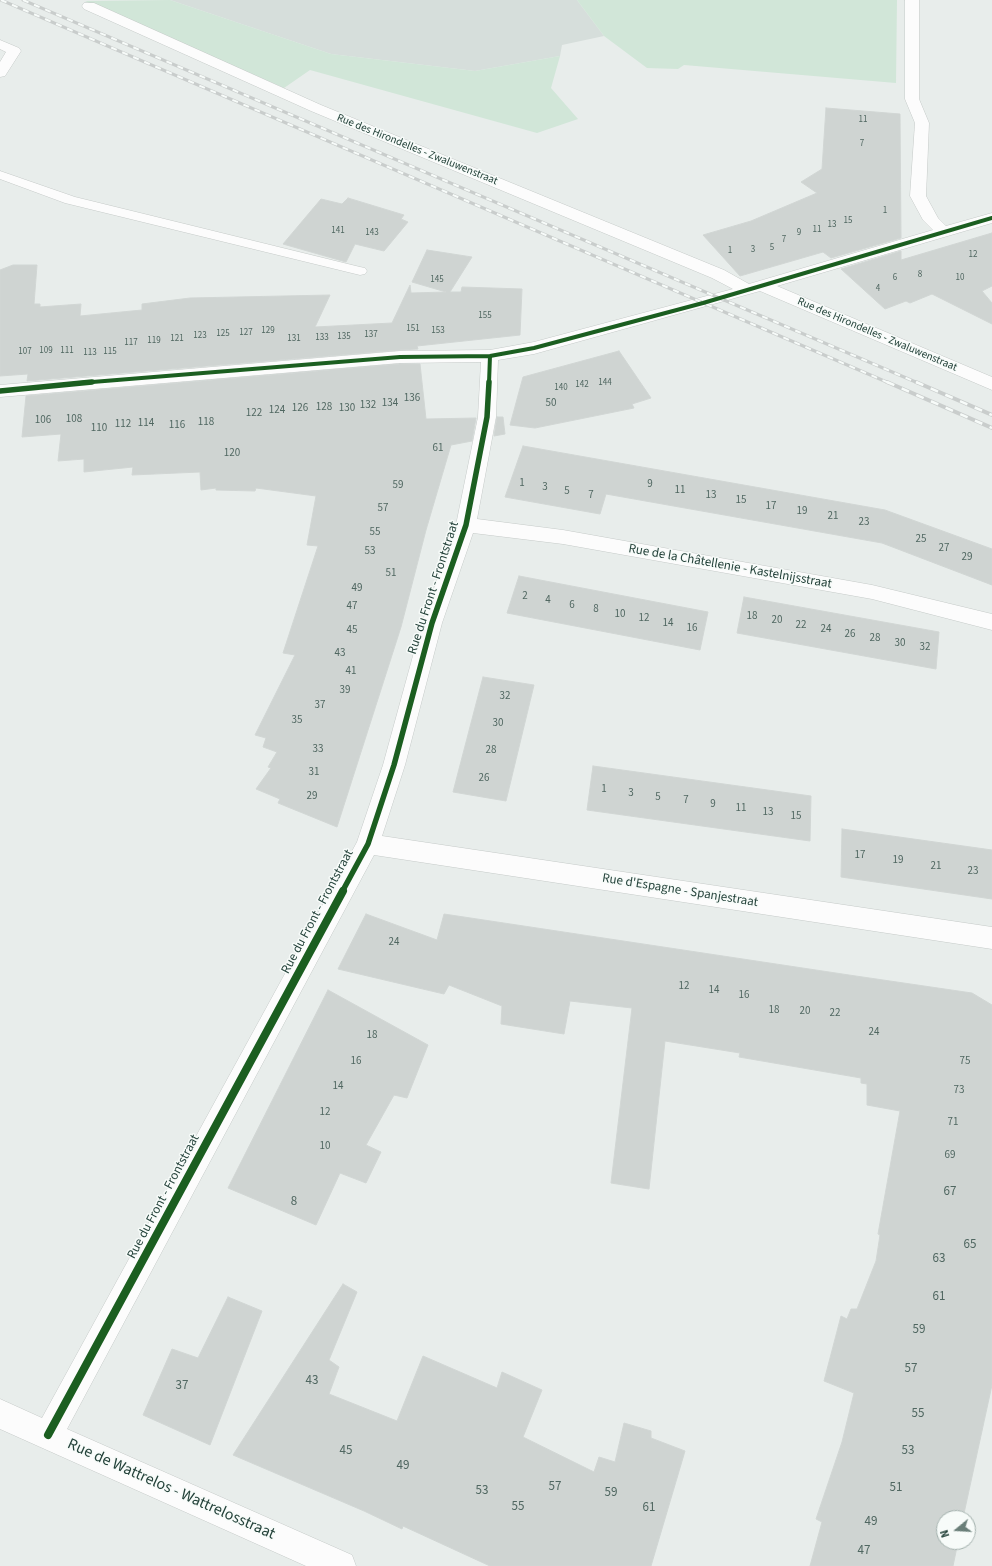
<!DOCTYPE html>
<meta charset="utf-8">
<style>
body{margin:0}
#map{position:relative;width:992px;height:1566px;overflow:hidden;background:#e8edeb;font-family:"Source Sans 3",sans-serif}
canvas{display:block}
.north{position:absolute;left:936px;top:1510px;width:40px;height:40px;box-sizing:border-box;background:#f7fbf9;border:1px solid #a3b1ad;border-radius:50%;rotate:252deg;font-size:11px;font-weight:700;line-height:16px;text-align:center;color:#24423a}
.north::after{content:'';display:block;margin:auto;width:14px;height:18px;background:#697e78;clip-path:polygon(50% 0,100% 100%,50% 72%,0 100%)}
</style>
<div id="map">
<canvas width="992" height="1566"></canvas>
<div class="north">N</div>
</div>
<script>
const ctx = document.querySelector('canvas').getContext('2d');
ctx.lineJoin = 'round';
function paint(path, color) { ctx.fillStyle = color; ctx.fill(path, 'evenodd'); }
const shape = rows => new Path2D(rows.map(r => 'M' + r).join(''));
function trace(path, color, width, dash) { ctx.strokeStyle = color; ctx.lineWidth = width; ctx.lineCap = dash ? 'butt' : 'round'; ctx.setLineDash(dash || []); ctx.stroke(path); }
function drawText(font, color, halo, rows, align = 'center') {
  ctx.font = font + ' "Source Sans 3",sans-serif'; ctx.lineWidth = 3; ctx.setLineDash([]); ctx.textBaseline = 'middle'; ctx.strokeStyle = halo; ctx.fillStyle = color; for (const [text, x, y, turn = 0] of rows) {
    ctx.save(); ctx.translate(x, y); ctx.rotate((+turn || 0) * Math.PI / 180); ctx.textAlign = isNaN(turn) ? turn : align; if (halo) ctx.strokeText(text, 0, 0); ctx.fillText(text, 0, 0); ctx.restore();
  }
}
paint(shape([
 [170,0,577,0,604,36,562,45,560,56,475,71,331,54]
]), '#d6dedb');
paint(shape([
 [170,0,331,54,475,71,560,56,551,88,578,119,537,133,310,70,284,88,85,1],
 [577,0,897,0,896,83,684,65,678,69,647,68,604,36]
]), '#d1e6d8');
const building = shape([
 [826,108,900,114,901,238,831,258,823,252,740,276,703,235,751,221,817,193,801,182,822,169,826,108],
 [348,198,404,215,401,219,408,222,384,251,355,244,346,262,283,244,321,199,342,204,348,198],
 [992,233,992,286,982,291,992,303,992,324,932,294,910,303,906,301,885,309,841,269,901,251,901,260,992,233],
 [427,250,472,257,450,292,461,292,462,287,522,289,520,335,417,346,418,349,400,350,27,381,28,374,0,376,0,270,13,265,37,265,34,304,40,304,40,307,81,304,80,316,142,310,142,304,190,298,330,295,315,327,392,323,410,285,411,293,446,292,412,282,427,250],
 [619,351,651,398,632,404,634,408,535,428,510,425,523,377,619,351],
 [400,364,420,364,426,419,476,418,472,441,451,445,426,530,401,627,337,827,278,803,280,799,256,789,271,768,268,767,277,752,263,747,266,738,255,735,295,655,283,653,318,546,307,545,316,496,256,488,255,491,216,490,216,488,201,490,200,472,132,475,133,467,84,472,84,459,58,461,61,434,22,437,26,396,400,364],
 [497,417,503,417,505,434,494,436,497,417],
 [523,446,885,510,992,549,992,585,882,543,606,494,600,514,505,497,523,446],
 [519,576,708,612,700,650,507,613,519,576],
 [744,597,939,632,936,669,737,633,744,597],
 [483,677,534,685,506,801,453,792,483,677],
 [593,766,811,796,810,841,587,810,593,766],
 [842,829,992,850,992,899,841,877,842,829],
 [366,914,437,940,444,914,849,975,972,993,992,1005,992,1385,963,1518,944,1518,944,1542,958,1542,953,1566,810,1566,822,1522,816,1519,842,1442,854,1393,824,1381,841,1316,847,1319,851,1309,857,1309,876,1261,880,1235,878,1234,900,1111,867,1105,867,1084,861,1083,861,1078,739,1057,740,1053,665,1041,649,1189,611,1183,632,1008,570,1001,564,1034,501,1024,502,1006,449,985,444,994,338,969,366,914],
 [328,990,428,1045,407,1098,394,1095,366,1145,381,1152,366,1183,340,1173,316,1225,228,1188,328,990],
 [343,1284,357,1292,329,1360,339,1367,329,1394,397,1421,423,1356,497,1388,502,1372,542,1390,523,1437,594,1472,599,1457,615,1462,624,1423,651,1431,651,1438,685,1451,651,1566,490,1566,403,1526,402,1529,364,1511,233,1455,343,1284],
 [228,1297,262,1311,210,1445,143,1415,172,1349,198,1358,228,1297]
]);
paint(building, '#cfd4d2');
trace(building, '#d1d6d4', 1);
const lane = shape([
 [0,171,75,197,360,267,365,268,367,271,365,274,360,275,65,203,0,179,0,171]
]);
const street = shape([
 [905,0,919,0,919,99,929,123,926,196,938,218,946,226,992,213,992,223,777,286,992,377,992,390,760,291,534,354,498,360,496,417,477,519,563,530,872,585,992,614,992,630,872,599,563,544,473,533,442,623,405,765,382,836,992,927,992,949,374,855,67,1429,352,1555,356,1566,306,1566,0,1429,0,1399,42,1418,357,842,383,765,422,623,456,525,478,417,481,362,400,363,0,397,0,385,400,351,490,350,534,342,733,289,712,278,311,111,84,9,82,6,84,3,94,3,321,105,724,270,749,284,933,230,923,220,910,196,915,123,905,99,905,0],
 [0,40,19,48,21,51,5,76,0,77,0,62,6,52,0,49,0,40]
]);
trace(lane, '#c5cac8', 1);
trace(street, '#c5cac8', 1);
paint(lane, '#fcfcfc');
paint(street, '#fcfcfc');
const railFar1 = shape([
 [1,0,889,383],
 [23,0,918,383]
]);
const rail = shape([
 [887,382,992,428],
 [916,382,992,415]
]);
trace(railFar1, '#c9cdcc', 3);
trace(rail, '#c9cdcc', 4);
trace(railFar1, '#f7fbf9', 2, [6]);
trace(rail, '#f7fbf9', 2.5, [8]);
trace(shape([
 [80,383,400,357,490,356,534,348,703,303,992,218],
 [489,383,490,356]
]), '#1b5e20', 4);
trace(shape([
 [0,391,92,382],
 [342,892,368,844,394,765,432,623,466,525,487,417,489,382]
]), '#1b5e20', 5.5);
trace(shape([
 [48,1435,343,891]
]), '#1b5e20', 8);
drawText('9px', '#506761', null, [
 ["11",863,120],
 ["7",862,144],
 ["1",885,211],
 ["15",848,221],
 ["13",832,225],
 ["11",817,230],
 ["141",338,231],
 ["143",372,233],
 ["9",799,233],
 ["7",784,240],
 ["5",772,248],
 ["3",753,250],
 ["1",730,251],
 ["12",973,255],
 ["8",920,275],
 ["6",895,278],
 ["10",960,278],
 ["145",437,280],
 ["4",878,289],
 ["155",485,316],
 ["151",413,329],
 ["129",268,331],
 ["153",438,331],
 ["127",246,333],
 ["125",223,334],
 ["137",371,335],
 ["123",200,336],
 ["135",344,337],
 ["133",322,338],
 ["121",177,339],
 ["131",294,339],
 ["119",154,341],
 ["117",131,343],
 ["109",46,351],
 ["111",67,351],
 ["107",25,352],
 ["115",110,352],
 ["113",90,353],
 ["144",605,383],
 ["142",582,385],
 ["140",561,388]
]);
drawText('11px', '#24423a', '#f7fbf9', [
 ["Rue des Hirondelles - Zwaluwenstraat",417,150,22],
 ["Rue des Hirondelles - Zwaluwenstraat",877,335,23]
]);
drawText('11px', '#506761', null, [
 ["136",412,399],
 ["134",390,404],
 ["50",551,404],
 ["132",368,406],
 ["128",324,408],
 ["126",300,409],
 ["130",347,409],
 ["124",277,411],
 ["122",254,414],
 ["108",74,420],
 ["106",43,421],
 ["118",206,423],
 ["114",146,424],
 ["112",123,425],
 ["116",177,426],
 ["110",99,429],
 ["61",438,449],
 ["120",232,454],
 ["1",522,484],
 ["9",650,485],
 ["59",398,486],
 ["3",545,488],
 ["11",680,491],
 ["5",567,492],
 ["7",591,496],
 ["13",711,496],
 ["15",741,501],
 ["17",771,507],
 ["57",383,509],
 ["19",802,512],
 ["21",833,517],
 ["23",864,523],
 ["55",375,533],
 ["25",921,540],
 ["27",944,549],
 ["53",370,552],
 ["29",967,558],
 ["51",391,574],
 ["49",357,589],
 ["2",525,597],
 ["4",548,601],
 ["6",572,606],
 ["47",352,607],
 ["8",596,610],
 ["10",620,615],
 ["18",752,617],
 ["12",644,619],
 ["20",777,621],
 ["14",668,624],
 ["22",801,626],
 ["16",692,629],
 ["24",826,630],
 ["45",352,631],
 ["26",850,635],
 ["28",875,639],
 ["30",900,644],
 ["32",925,648],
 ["43",340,654],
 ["41",351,672],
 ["39",345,691],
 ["32",505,697],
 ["37",320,706],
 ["35",297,721],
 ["30",498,724],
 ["33",318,750],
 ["28",491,751],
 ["31",314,773],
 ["26",484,779],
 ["1",604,790],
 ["3",631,794],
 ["29",312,797],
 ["5",658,798],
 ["7",686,801],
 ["9",713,805],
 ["11",741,809],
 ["13",768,813],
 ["15",796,817],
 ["17",860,856],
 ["19",898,861],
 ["21",936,867],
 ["23",973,872],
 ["24",394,943],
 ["12",684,987],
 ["14",714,991],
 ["16",744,996],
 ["18",774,1011],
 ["20",805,1012],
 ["22",835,1014],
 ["24",874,1033],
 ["18",372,1036],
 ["16",356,1062],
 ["75",965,1062],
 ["14",338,1087],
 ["73",959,1091],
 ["12",325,1113],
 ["71",953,1123],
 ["10",325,1147],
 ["69",950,1156]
]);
drawText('13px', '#24423a', '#f7fbf9', [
 ["Rue de la Châtellenie - Kastelnijsstraat",730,567,10],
 ["Rue du Front - Frontstraat",434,588,-72],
 ["Rue d'Espagne - Spanjestraat",680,891,9],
 ["Rue du Front - Frontstraat",318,912,-62],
 ["Rue du Front - Frontstraat",164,1197,-62]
]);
drawText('13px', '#506761', null, [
 ["67",950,1192],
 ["8",294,1202],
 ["65",970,1245],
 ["63",939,1259],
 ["61",939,1297],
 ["59",919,1330],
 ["57",911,1369],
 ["43",312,1381],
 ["37",182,1386],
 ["55",918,1414],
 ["45",346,1451],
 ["53",908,1451],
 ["49",403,1466],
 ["57",555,1487],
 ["51",896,1488],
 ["53",482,1491],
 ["59",611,1493],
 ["55",518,1507],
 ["61",649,1508],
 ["49",871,1522],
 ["47",864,1551]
]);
drawText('16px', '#24423a', '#f7fbf9', [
 ["Rue de Wattrelos - Wattrelosstraat",171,1490,24]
]);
</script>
